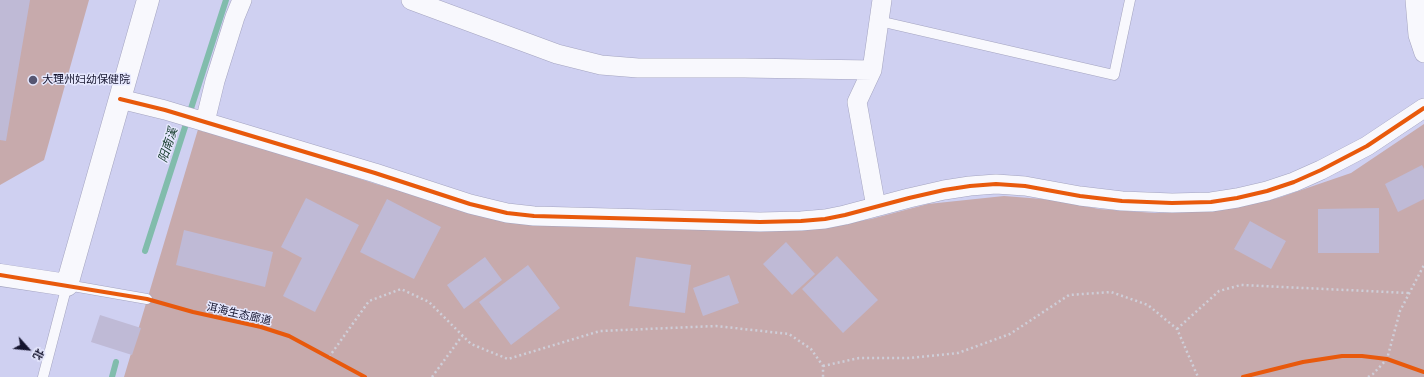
<!DOCTYPE html>
<meta charset="utf-8">
<style>
body{margin:0}
#map{position:relative;width:1424px;height:377px;overflow:hidden;background:#cfd0f1;font-family:"Golos Text","Noto Sans SC",sans-serif}
canvas{display:block}
.north{position:absolute;left:8px;top:329px;width:40px;height:40px;-webkit-text-stroke:3px #e6e8fe;paint-order:stroke;rotate:117deg;font-size:11px;font-weight:700;line-height:16px;text-align:center;color:#15142e}
.north::after{content:'';display:block;margin:auto;width:14px;height:18px;background:#15142e;clip-path:polygon(50% 0,100% 100%,50% 72%,0 100%)}
</style>
<div id="map">
<canvas width="1424" height="377"></canvas>
<div class="north">北</div>
</div>
<script>
const ctx = document.querySelector('canvas').getContext('2d');
ctx.lineJoin = 'round';
function paint(path, color) { ctx.fillStyle = color; ctx.fill(path, 'evenodd'); }
const shape = rows => new Path2D(rows.map(r => 'M' + r).join(''));
function trace(path, color, width, dash) { ctx.strokeStyle = color; ctx.lineWidth = width; ctx.lineCap = dash ? 'butt' : 'round'; ctx.setLineDash(dash || []); ctx.stroke(path); }
function drawText(font, color, halo, rows, align = 'center') {
  ctx.font = font + ' "Golos Text","Noto Sans SC",sans-serif'; ctx.lineWidth = 3; ctx.setLineDash([]); ctx.textBaseline = 'middle'; ctx.strokeStyle = halo; ctx.fillStyle = color; for (const [text, x, y, turn = 0] of rows) {
    ctx.save(); ctx.translate(x, y); ctx.rotate((+turn || 0) * Math.PI / 180); ctx.textAlign = isNaN(turn) ? turn : align; if (halo) ctx.strokeText(text, 0, 0); ctx.fillText(text, 0, 0); ctx.restore();
  }
}
paint(shape([
 [0,0,89,0,44,160,0,185],
 [1424,124,1424,377,124,377,199,126,376,184,456,207,587,226,677,229,810,230,871,219,928,204,1004,196,1055,200,1099,209,1155,213,1214,210,1278,198,1351,173]
]), '#c7aaac');
trace(shape([
 [145,251,226,0],
 [112,377,116,362]
]), '#81bcac', 6);
paint(shape([
 [0,0,30,0,6,141,0,140],
 [1422,165,1424,169,1424,199,1398,212,1385,184],
 [306,198,359,225,315,312,283,296,302,258,281,247],
 [387,199,441,227,414,279,360,252],
 [1379,208,1379,253,1318,253,1318,209],
 [1250,221,1286,241,1271,269,1234,249],
 [184,230,273,252,265,287,176,265],
 [786,242,815,274,792,295,763,264],
 [837,256,878,300,843,333,802,289],
 [485,257,502,280,464,309,447,285],
 [636,257,691,265,685,313,629,306],
 [528,265,560,308,511,345,479,302],
 [729,275,739,303,703,316,693,288],
 [100,315,141,328,132,355,91,342]
]), '#bfbad6');
const service = shape([
 [879,21,1114,75,1130,0],
 [43,377,67,285,147,299]
]);
const minor = shape([
 [411,0,557,54,601,65,638,68,744,68,872,70],
 [1415,0,1418,35,1424,53],
 [120,99,165,110,375,173,470,204,507,213,534,216,760,222,801,221,825,219,845,215,909,198,944,190,970,186,996,184,1025,186,1080,196,1122,201,1172,203,1211,202,1237,198,1267,191,1294,182,1321,170,1367,146,1424,108],
 [205,122,215,81,235,17,242,0],
 [876,207,857,102,872,70,882,0]
]);
const tertiary = shape([
 [0,275,67,285,148,0]
]);
trace(service, '#a4a4c0', 11);
trace(minor, '#a4a4c0', 20);
trace(tertiary, '#a4a4c0', 23);
trace(shape([
 [1177,329,1219,291,1241,285,1409,293],
 [329,357,369,301,401,289,429,302,471,344,508,359,600,331,716,326,789,334,811,349,823,366,823,377],
 [823,366,859,358,909,358,958,353,1010,334,1069,295,1111,292,1148,305,1177,329,1198,377],
 [432,377,462,336],
 [1368,377,1373,374,1387,359,1400,311,1424,265]
]), '#cfcfd9', 2.5, [2, 3]);
trace(service, '#f8f8fd', 10);
trace(minor, '#f8f8fd', 19);
trace(tertiary, '#f8f8fd', 22);
trace(shape([
 [120,99,165,110,375,173,470,204,507,213,534,216,760,222,801,221,825,219,845,215,909,198,944,190,970,186,996,184,1025,186,1080,196,1122,201,1172,203,1211,202,1237,198,1267,191,1294,182,1321,170,1367,146,1424,108],
 [0,275,147,299,193,312,261,327,289,336,365,377],
 [1243,377,1303,362,1342,356,1362,356,1387,359,1424,372]
]), '#e8590c', 4);
for (const [x, y, r, color] of [
 [33,80,5,"#565672"]
]) { const dot = new Path2D(); dot.arc(x, y, r, 0, 2 * Math.PI); ctx.fillStyle = color; ctx.fill(dot); trace(dot, '#e6e8fe', 1.5); }
drawText('11px', '#15142e', '#e6e8fe', [
 ["大理州妇幼保健院",42,80]
], 'left');
drawText('11px', '#15142e', '#e6e8fe', [
 ["洱海生态廊道",239,314,13]
]);
drawText('italic 12px', '#13392a', '#e6e8fe', [
 ["阳南溪",168,145,-72]
]);
</script>
